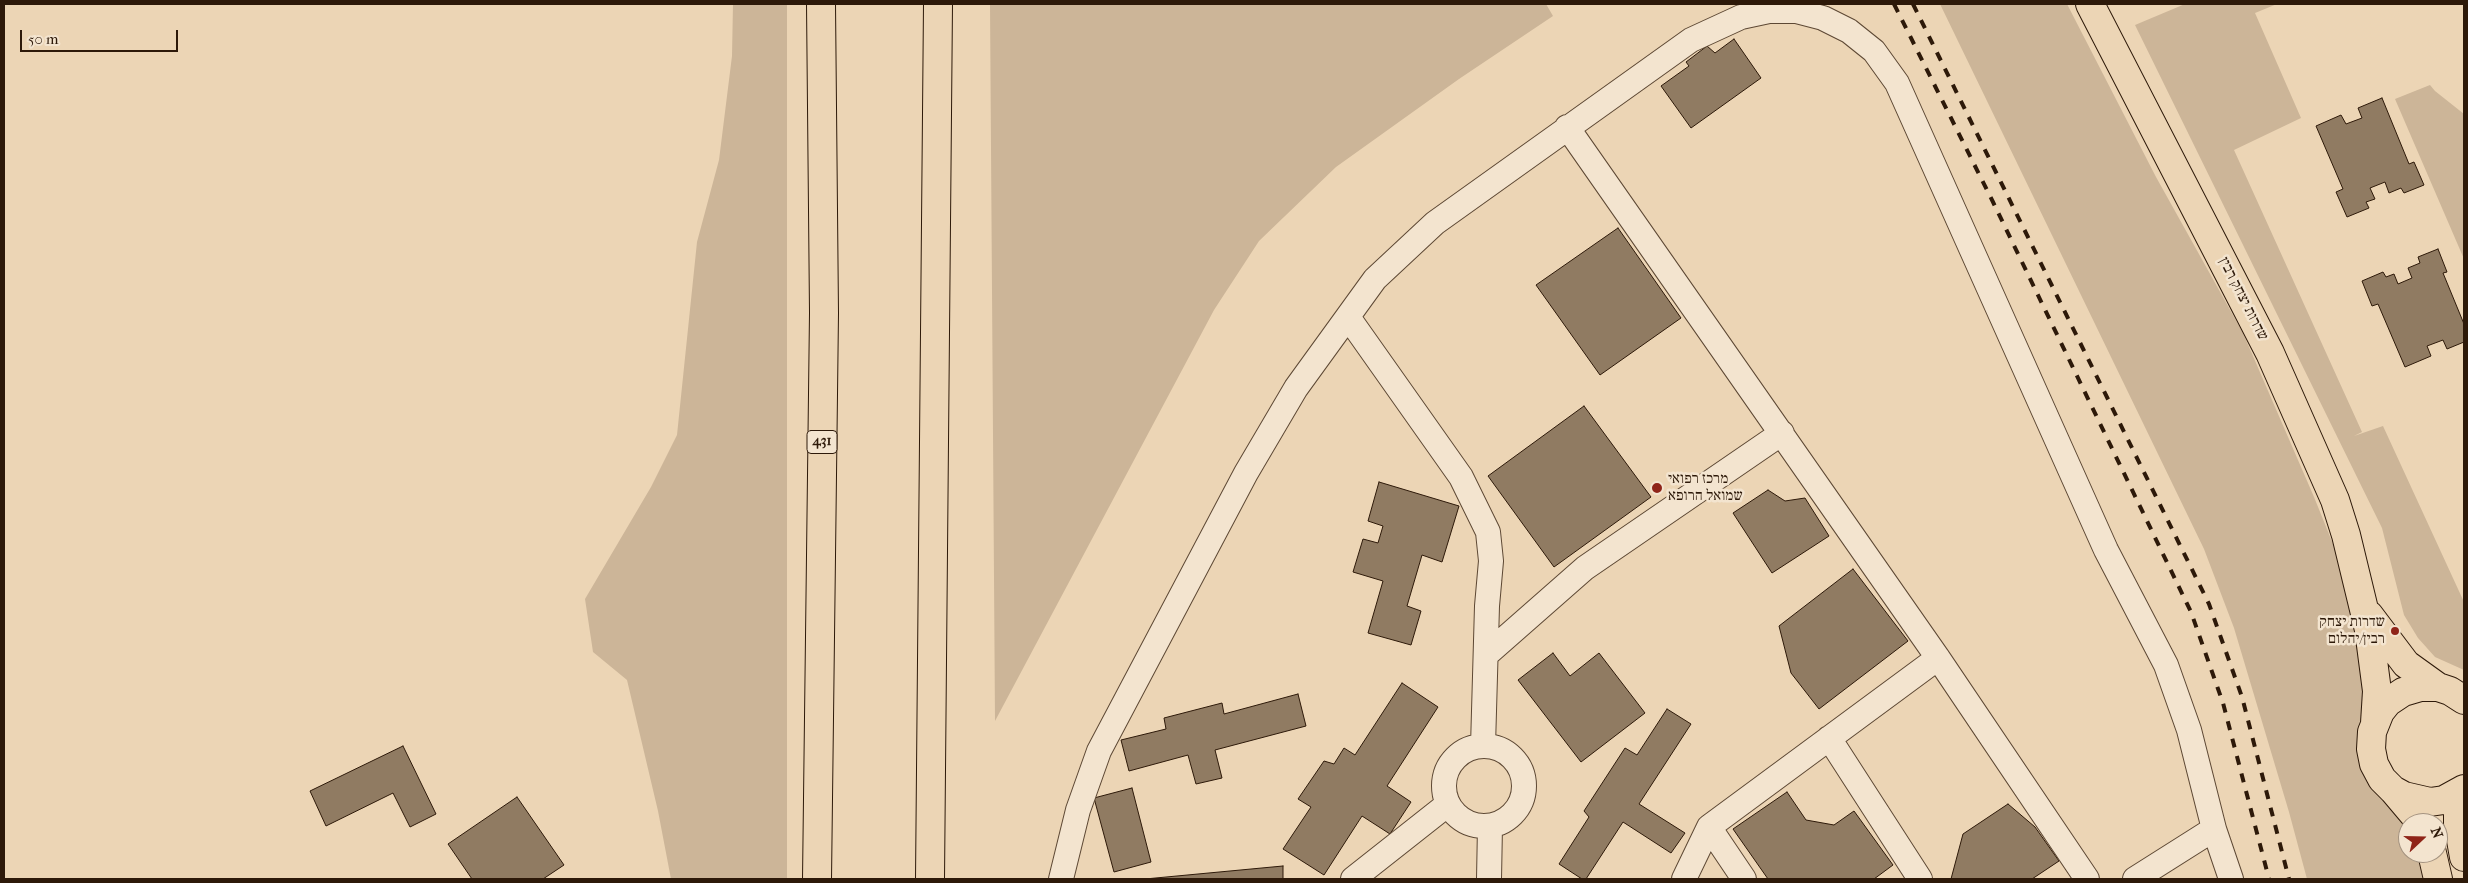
<!DOCTYPE html>
<meta charset="utf-8">
<style>
body{margin:0}
#map{position:relative;width:2468px;height:883px;overflow:hidden;background:#ecd5b5;font-family:"IM FELL French Canon",serif}
canvas{display:block}
.frame{position:absolute;inset:0;border:5px solid #2d1909;pointer-events:none}
.north{position:absolute;left:2398px;top:813px;width:50px;height:50px;box-sizing:border-box;background:#f3e4cf;border:1px solid #a49380;border-radius:50%;rotate:69deg;font-size:14px;font-weight:700;line-height:20px;text-align:center;color:#2d1909}
.north::after{content:'';display:block;margin:auto;width:18px;height:22px;background:#8f2418;clip-path:polygon(50% 0,100% 100%,50% 72%,0 100%)}
.scale{position:absolute;left:20px;top:30px;width:158px;height:22px;box-sizing:border-box;border:2px solid #2d1909;border-top:0;padding-left:6px;font-size:15px;line-height:18px;white-space:nowrap;color:#2d1909;-webkit-text-stroke:4px #f3e4cf;paint-order:stroke}
</style>
<div id="map">
<canvas width="2468" height="883"></canvas>
<div class="frame"></div>
<div class="north">N</div>
<div class="scale">50 m</div>
</div>
<script>
const ctx = document.querySelector('canvas').getContext('2d');
ctx.lineJoin = 'round';
function paint(path, color) { ctx.fillStyle = color; ctx.fill(path, 'evenodd'); }
const shape = rows => new Path2D(rows.map(r => 'M' + r).join(''));
function trace(path, color, width, dash) { ctx.strokeStyle = color; ctx.lineWidth = width; ctx.lineCap = dash ? 'butt' : 'round'; ctx.setLineDash(dash || []); ctx.stroke(path); }
function drawText(font, color, halo, rows, align = 'center') {
  ctx.font = font + ' "IM FELL French Canon","Frank Ruhl Libre",serif'; ctx.lineWidth = 5; ctx.setLineDash([]); ctx.textBaseline = 'middle'; ctx.strokeStyle = halo; ctx.fillStyle = color; for (const [text, x, y, turn = 0] of rows) {
    ctx.save(); ctx.translate(x, y); ctx.rotate((+turn || 0) * Math.PI / 180); ctx.textAlign = isNaN(turn) ? turn : align; if (halo) ctx.strokeText(text, 0, 0); ctx.fillText(text, 0, 0); ctx.restore();
  }
}
paint(shape([
 [733,4,787,4,787,879,671,879,658,811,627,680,593,652,585,599,651,487,677,435,697,242,719,160,732,56],
 [990,4,1546,4,1553,16,1459,79,1336,167,1259,241,1214,310,995,721],
 [1940,4,2067,4,2156,177,2243,333,2314,497,2352,591,2366,659,2364,718,2408,823,2408,853,2424,853,2428,879,2307,879,2289,812,2234,628,2204,549],
 [2185,4,2277,4,2255,13,2301,118,2234,150,2362,432,2354,436,2383,426,2464,602,2464,670,2435,657,2418,638,2404,615,2382,528,2135,25],
 [2430,85,2435,91,2464,114,2464,259,2395,99]
]), '#ccb598');
const building = shape([
 [1734,39,1761,78,1691,128,1661,86,1689,66,1686,62,1707,46,1715,53,1734,39],
 [2382,98,2409,164,2414,162,2424,185,2404,193,2401,188,2389,193,2385,182,2370,188,2375,199,2366,202,2369,208,2347,217,2336,192,2343,189,2316,126,2341,115,2346,124,2362,118,2358,108,2382,98],
 [1618,228,1681,318,1600,375,1536,285,1618,228],
 [2438,249,2447,272,2443,273,2464,324,2464,342,2447,349,2443,340,2427,346,2431,356,2405,367,2378,304,2372,306,2362,281,2383,272,2386,277,2394,274,2398,284,2412,278,2408,268,2420,263,2418,257,2438,249],
 [1584,406,1651,497,1554,567,1488,476,1584,406],
 [1379,482,1459,506,1442,562,1422,555,1407,606,1421,611,1411,645,1368,633,1383,581,1353,572,1363,539,1378,543,1383,526,1368,521,1379,482],
 [1768,490,1785,501,1805,498,1829,536,1772,573,1733,513,1768,490],
 [1853,569,1908,641,1819,709,1791,673,1779,626,1853,569],
 [1553,653,1570,676,1599,653,1645,713,1581,762,1518,680,1553,653],
 [1402,683,1438,707,1387,786,1411,802,1390,834,1362,816,1324,875,1283,849,1311,807,1298,799,1324,761,1334,764,1344,748,1355,755,1402,683],
 [1298,694,1306,726,1215,750,1222,778,1196,784,1188,755,1129,771,1121,740,1166,729,1164,718,1222,703,1224,714,1298,694],
 [1667,709,1691,724,1639,804,1685,833,1671,853,1623,822,1586,879,1582,879,1559,864,1589,817,1584,811,1625,748,1637,755,1667,709],
 [403,746,436,814,410,827,393,793,326,826,310,791,403,746],
 [1132,788,1151,862,1114,872,1094,798,1132,788],
 [1787,792,1806,820,1834,825,1854,811,1893,865,1874,879,1768,879,1733,829,1787,792],
 [517,797,564,865,543,879,472,879,448,844,517,797],
 [2008,804,2035,827,2059,861,2032,879,1951,879,1963,834,2008,804],
 [1283,866,1283,879,1145,879,1283,866]
]);
paint(building, '#907b62');
trace(building, '#2d1909', 1);
const minor = shape([
 [1567,127,1938,658,2087,879],
 [1348,317,1461,477,1488,532,1491,561,1487,606,1483,746],
 [1486,655,1585,568,1782,433],
 [1829,738,1920,879],
 '1444 786a40 40 0 1 1 80 0a40 40 0 1 1-80 0Z',
 [1709,827,1744,879],
 [1061,879,1078,810,1099,751,1246,473,1296,388,1375,279,1435,223,1691,40,1741,17,1769,11,1796,11,1823,18,1849,31,1874,51,1897,83,2106,550,2166,665,2189,730,2214,829,2231,879],
 [1353,879,1448,804],
 [1489,879,1490,826],
 [1684,879,1709,827,1938,658],
 [2135,879,2214,829]
]);
const major = shape([
 [2090,4,2270,353,2335,500,2346,535,2369,630,2377,691,2375,723],
 [2369,615,2406,664,2438,687],
 [2464,700,2450,691,2438,687,2420,687,2403,692,2388,702,2380,712,2372,732,2371,749,2374,764,2382,779,2393,790,2404,796,2430,802,2444,800,2464,789],
 [2394,791,2421,823],
 [2464,796,2458,806,2458,823,2464,857],
 [2432,853,2438,879]
]);
const highway = shape([
 [817,879,824,313,821,4],
 [930,879,938,4]
]);
trace(minor, '#5d4834', 26);
trace(major, '#2d1909', 30);
trace(highway, '#2d1909', 30);
trace(minor, '#f3e4cf', 24);
trace(major, '#ecd5b5', 28);
trace(highway, '#ecd5b5', 28);
trace(shape([
 [1894,4,1993,202,2191,612,2223,703,2269,879],
 [1913,4,2209,604,2242,697,2289,879]
]), '#2d1909', 4, [9, 9]);
for (const [x, y, r, color] of [
 [1657,488,6,"#8f2418"],
 [2395,631,5,"#8f2418"]
]) { const dot = new Path2D(); dot.arc(x, y, r, 0, 2 * Math.PI); ctx.fillStyle = color; ctx.fill(dot); trace(dot, '#f3e4cf', 2); }
for (const [x, y, w] of [
 [822,442,30]
]) { const box = new Path2D(); box.roundRect(x - w / 2, y - 11.5, w, 23, 4); ctx.fillStyle = '#f3e4cf'; ctx.fill(box); trace(box, '#2d1909', 1); }
drawText('bold 14px', '#2d1909', null, [
 ["431",822,442]
]);
drawText('15px', '#2d1909', '#f3e4cf', [
 ["שדרות יצחק רבין",2243,299,63]
]);
drawText('15px', '#2d1909', '#f3e4cf', [
 ["מרכז רפואי",1668,479],
 ["שמואל הרופא",1668,496],
 ["שדרות יצחק",2385,622,"right"],
 ["רבין/יהלום",2385,639,"right"]
], 'left');
</script>
